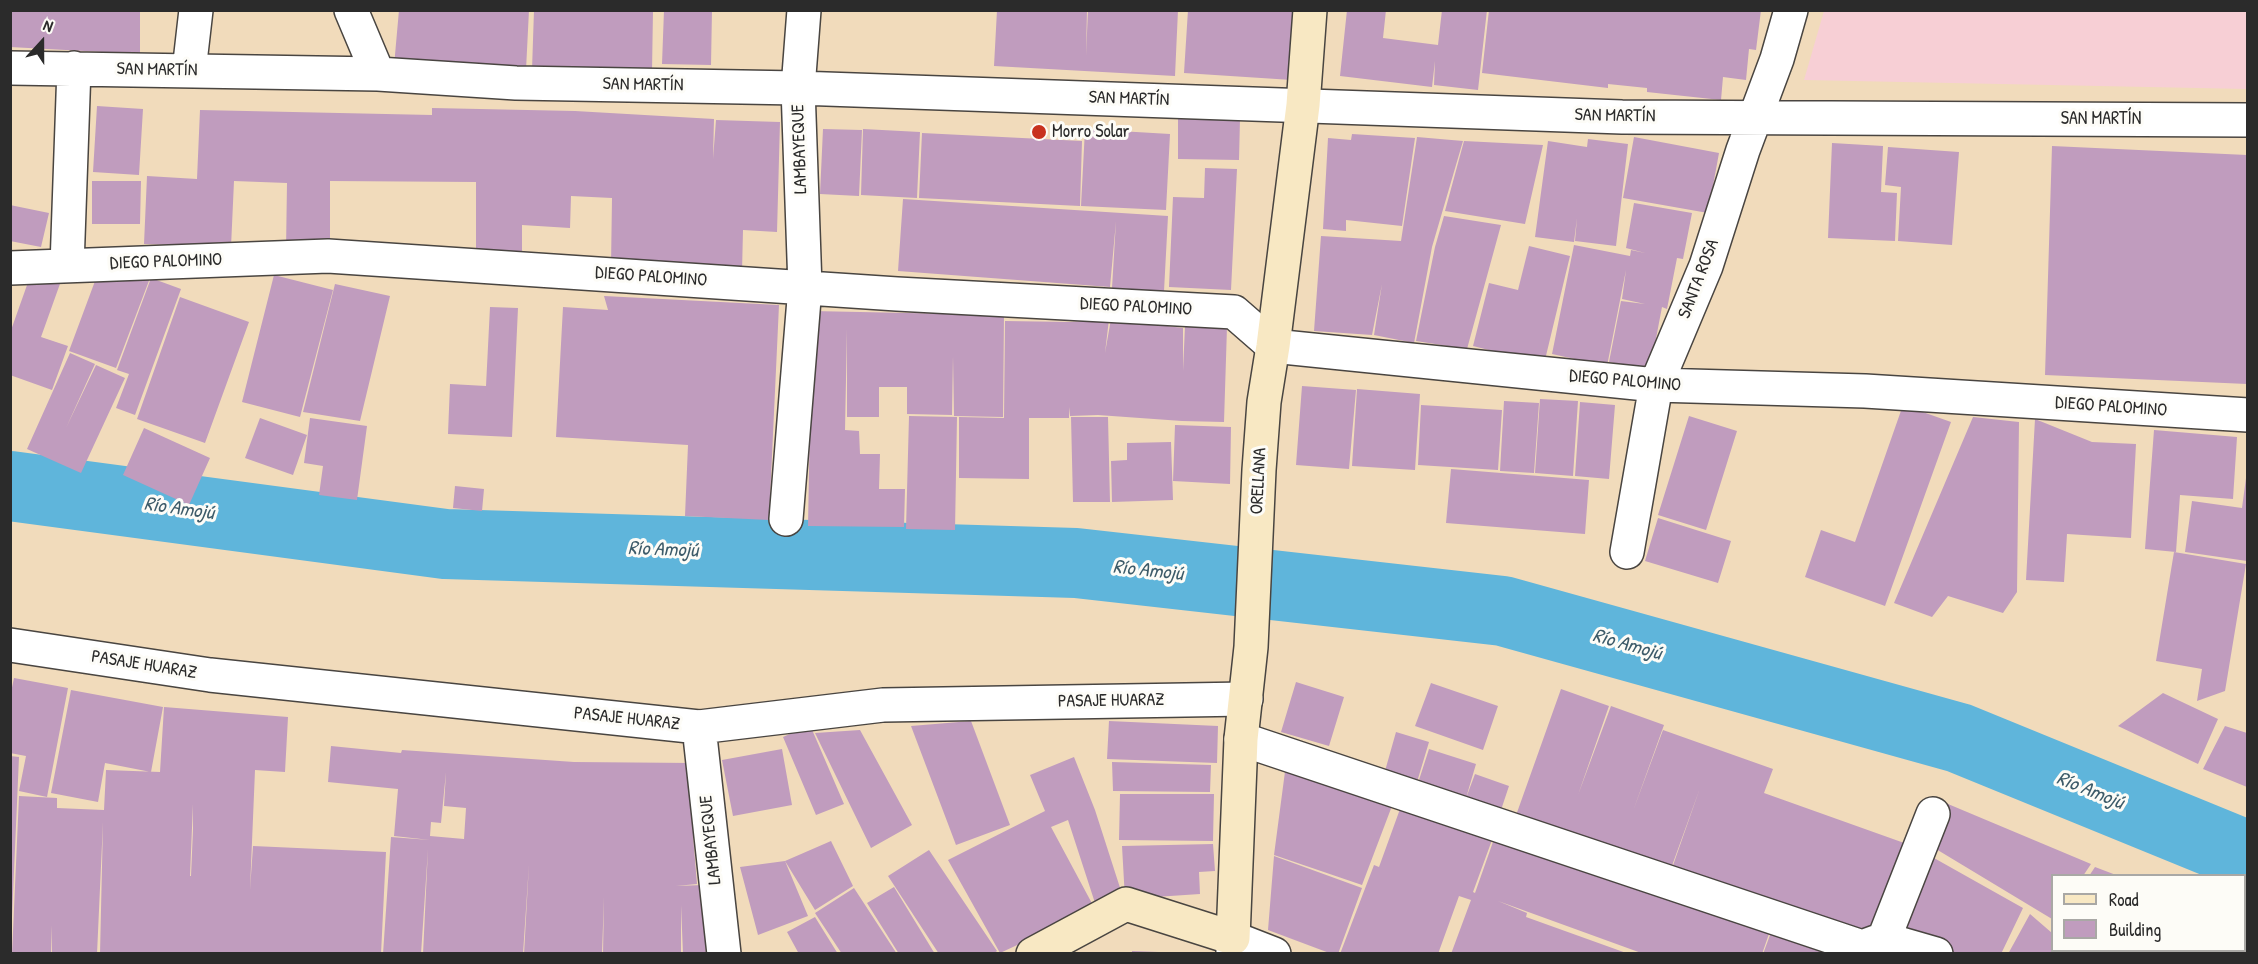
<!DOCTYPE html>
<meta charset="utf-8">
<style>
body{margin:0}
#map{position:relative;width:2258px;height:964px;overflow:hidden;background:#f1dbbb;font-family:"Patrick Hand",sans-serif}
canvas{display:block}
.frame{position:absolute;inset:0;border:12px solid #2b2b2b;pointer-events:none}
.legend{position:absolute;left:2051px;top:874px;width:195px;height:78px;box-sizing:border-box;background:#fdfcf7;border:2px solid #a9a8a5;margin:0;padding:8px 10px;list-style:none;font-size:18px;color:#2b2b2b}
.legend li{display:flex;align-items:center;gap:12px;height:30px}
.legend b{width:30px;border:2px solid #a9a8a5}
.north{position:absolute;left:12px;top:12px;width:60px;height:60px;-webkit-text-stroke:4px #fdfcf7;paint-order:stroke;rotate:21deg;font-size:16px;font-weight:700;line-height:24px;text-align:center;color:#2b2b2b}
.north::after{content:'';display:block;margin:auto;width:21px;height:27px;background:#2b2b2b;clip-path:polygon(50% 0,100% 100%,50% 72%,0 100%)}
</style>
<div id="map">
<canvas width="2258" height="964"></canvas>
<div class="frame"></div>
<ul class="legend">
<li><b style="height:8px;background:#f8e8c3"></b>Road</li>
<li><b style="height:16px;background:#c09cbe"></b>Building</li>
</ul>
<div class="north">N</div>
</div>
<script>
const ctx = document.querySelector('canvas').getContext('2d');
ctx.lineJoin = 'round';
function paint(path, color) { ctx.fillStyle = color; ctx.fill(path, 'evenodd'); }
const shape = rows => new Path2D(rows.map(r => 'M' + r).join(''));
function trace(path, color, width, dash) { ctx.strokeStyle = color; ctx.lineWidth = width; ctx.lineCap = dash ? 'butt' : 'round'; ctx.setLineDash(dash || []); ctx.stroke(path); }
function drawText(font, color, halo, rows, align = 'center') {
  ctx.font = font + ' "Patrick Hand",sans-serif'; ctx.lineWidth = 6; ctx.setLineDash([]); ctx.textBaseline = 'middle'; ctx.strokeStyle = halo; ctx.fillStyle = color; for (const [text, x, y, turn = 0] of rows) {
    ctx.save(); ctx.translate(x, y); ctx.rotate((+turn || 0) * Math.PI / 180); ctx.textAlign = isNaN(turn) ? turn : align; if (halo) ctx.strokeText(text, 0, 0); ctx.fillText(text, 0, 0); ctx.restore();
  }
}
paint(shape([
 [1824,11,2247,11,2247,89,1804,80]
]), '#f7cfd5');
trace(shape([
 [10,486,445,544,1076,563,1503,611,1959,738,2248,856]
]), '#5fb5db', 70);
paint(shape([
 [10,10,140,10,140,54,10,47],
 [399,10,529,10,526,70,394,66],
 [534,10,653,10,652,72,532,70],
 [664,10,712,10,711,65,662,64],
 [997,10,1087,10,1086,56,1088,10,1178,10,1175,76,994,66],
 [1188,10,1296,10,1292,80,1184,73],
 [1347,10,1386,10,1383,38,1438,45,1442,10,1487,10,1478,90,1434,85,1435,61,1432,87,1340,76],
 [1489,10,1761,10,1756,50,1749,49,1746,80,1723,77,1721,100,1647,92,1647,88,1608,84,1608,88,1482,73],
 [97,106,143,109,139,175,93,172],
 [432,108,575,111,714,119,713,159,716,120,780,122,777,232,743,230,742,272,611,266,612,198,571,196,570,228,522,225,522,256,476,255,476,182,330,181,330,251,286,250,287,183,234,181,231,247,144,244,147,176,197,179,200,110,432,115],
 [1178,118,1240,119,1239,160,1178,159],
 [823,129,862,130,859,196,820,194],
 [863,129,920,132,917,198,861,195],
 [1085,129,1170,134,1166,210,1081,206],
 [922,133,1082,141,1080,206,919,198],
 [1352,134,1415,138,1402,226,1346,220,1346,231,1323,229,1328,138,1351,140],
 [1417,137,1463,141,1432,247,1414,343,1374,335,1382,284,1372,335,1314,331,1321,236,1401,241],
 [1634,137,1719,153,1708,213,1623,198],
 [1588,139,1628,144,1616,246,1575,241,1577,218,1574,242,1535,237,1548,141,1587,147],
 [1464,141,1543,145,1525,224,1445,211],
 [1832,143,1883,146,1881,192,1897,193,1895,241,1828,238],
 [2052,146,2247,155,2247,384,2045,375],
 [1888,147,1959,152,1952,245,1898,241,1901,187,1885,185],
 [1205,168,1237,169,1231,290,1169,287,1173,197,1204,198],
 [92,181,141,181,140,224,92,224],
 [903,199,1168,216,1164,291,1112,288,1116,221,1110,287,898,271],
 [1634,203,1692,213,1683,259,1677,258,1667,309,1662,307,1650,370,1609,362,1621,301,1645,304,1622,299,1626,270,1607,366,1552,354,1574,245,1630,256,1631,250,1645,253,1626,248],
 [10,205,49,213,41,247,10,241],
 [1444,216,1501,225,1467,349,1416,341,1435,247],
 [1529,246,1570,256,1544,364,1473,346,1489,283,1518,290],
 [32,271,61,281,41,337,68,346,52,390,10,375,10,333],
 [98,273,150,278,116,368,69,351],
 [274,275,333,290,300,417,242,402],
 [151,278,181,289,135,415,116,408,129,374,117,370],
 [335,284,390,296,360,421,303,412],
 [604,296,779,305,769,520,685,516,688,445,556,437,563,307,608,310],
 [180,297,249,322,205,443,137,419],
 [490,307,518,308,512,437,448,434,450,384,486,386],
 [812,311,1004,315,1003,417,954,416,953,356,952,415,907,414,907,387,879,387,879,417,847,417,847,329,845,430,859,431,860,454,880,454,879,489,905,489,904,527,808,526],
 [1109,319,1105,353,1111,319,1183,328,1183,371,1185,326,1227,327,1224,422,1182,421,1098,415,1070,416,1069,407,1069,418,1029,418,1029,479,959,478,959,417,1004,418,1005,321,1070,322],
 [70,353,95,364,66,428,96,365,125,378,81,473,27,449],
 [1302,386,1356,390,1349,469,1296,465],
 [1357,389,1420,394,1415,470,1352,466],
 [1540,399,1578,401,1573,476,1535,473],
 [1504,401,1539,403,1534,473,1500,471],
 [1580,402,1615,405,1609,479,1575,476],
 [1421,405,1502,410,1498,470,1418,465],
 [1903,405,1951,422,1885,606,1805,577,1821,530,1855,542],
 [909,416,957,417,955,530,906,529],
 [1689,416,1737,431,1706,530,1658,515],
 [1071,417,1108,417,1110,502,1073,502],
 [1973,417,2019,422,2017,592,2003,613,1948,596,1932,617,1894,603],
 [260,418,307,435,293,475,245,458],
 [310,418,367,426,357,500,319,495,323,466,304,463],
 [2035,419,2092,442,2136,444,2131,538,2067,534,2064,582,2026,580],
 [1175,425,1231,427,1230,484,1173,481],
 [144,428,210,458,189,505,123,475],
 [2154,430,2237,437,2233,499,2180,495,2176,552,2145,549],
 [1171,442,1173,500,1112,502,1111,461,1127,460,1127,443],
 [1451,469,1589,480,1585,534,1446,523],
 [2246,478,2247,561,2185,552,2192,501,2242,508],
 [455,486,484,489,482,511,453,508],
 [1658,518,1731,541,1718,583,1645,561],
 [2174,552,2246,564,2225,691,2197,701,2202,669,2156,661],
 [14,678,68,688,47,797,19,791,26,756,10,753,10,697],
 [1296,682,1344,697,1329,746,1281,732],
 [1431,683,1498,706,1483,750,1415,726],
 [1561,689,1609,706,1578,795,1611,706,1664,725,1633,811,1663,730,1773,769,1764,793,1907,844,1866,940,1670,874,1700,788,1669,874,1514,821],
 [71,690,163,707,151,772,105,763,98,802,51,793],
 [2163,693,2218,719,2198,764,2118,726],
 [164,707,288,717,285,772,255,770,250,890,253,846,386,852,381,954,100,954,103,822,97,954,52,954,52,925,51,954,12,954,19,796,57,798,57,808,104,810,106,770,160,772],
 [193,804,193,829,191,876,190,876],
 [971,721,1010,825,956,845,911,726],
 [1109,721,1218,726,1217,763,1107,759],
 [810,725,844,804,816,815,783,737],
 [2225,726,2247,733,2247,787,2203,769],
 [860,730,912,825,871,848,815,733],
 [1396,732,1429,742,1417,782,1385,771],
 [331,746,401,753,402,750,574,762,693,763,693,836,697,884,676,886,703,885,706,954,683,954,681,905,681,954,603,954,604,897,602,954,524,954,529,864,523,954,423,954,428,849,421,954,383,954,391,837,430,840,394,836,398,789,328,782],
 [446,772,444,806,466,808,464,839,430,836,431,822,441,823],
 [782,749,792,805,733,816,722,760],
 [1429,749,1476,764,1466,798,1418,783],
 [10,756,19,757,12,917,10,917],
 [1074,757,1095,810,1123,897,1096,906,1068,820,1051,827,1095,909,1000,953,948,860,1045,811,1030,775],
 [1112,762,1211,765,1210,792,1113,791],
 [1286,764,1395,798,1362,885,1274,855],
 [1475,774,1509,786,1501,810,1466,798],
 [1120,794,1214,794,1213,841,1119,840],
 [1404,798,1492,840,1473,892,1475,893,1494,839,1771,928,1762,954,1644,954,1498,901,1527,913,1526,917,1629,954,1451,954,1471,900,1459,896,1438,954,1340,954,1374,865,1379,867],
 [1948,804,2091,864,2083,876,2052,876,2052,919,1931,846],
 [831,841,853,886,815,910,785,861,808,916,758,935,740,867,785,861],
 [1213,844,1215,871,1199,872,1200,894,1125,899,1122,846],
 [929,850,997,951,993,954,939,954,888,876],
 [1274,856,1362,888,1338,954,1332,954,1268,930],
 [1934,858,2023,908,2001,954,1961,954,1893,935],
 [2095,867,2116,875,2116,876,2089,876],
 [894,887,935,954,899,954,867,903],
 [854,888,897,954,842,954,815,913],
 [2030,914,2052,933,2052,951,2062,951,2060,954,2008,954],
 [815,917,838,954,799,954,787,932],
 [1773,927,1846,954,1763,954],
 [2247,930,2247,954,2229,954,2231,951,2244,950,2244,933],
 [1132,951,1159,952,1159,954,1132,954],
 [2086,951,2121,951,2119,954,2090,954],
 [2128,951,2220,951,2217,954,2126,954]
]), '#c09cbe');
const street = shape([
 [351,10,378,74],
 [10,68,378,74,516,83,798,88,1622,117,2248,120],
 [189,71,196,10],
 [67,266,74,68],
 [10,268,328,256,897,294,1234,312,1273,346,1656,385,1865,391,2248,415],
 [786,519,805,287,798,88,804,10],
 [1627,552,1656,385,1706,266,1743,150,1777,59,1791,10],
 [10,645,210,675,699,727,883,705,1246,699],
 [699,727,724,954],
 [1241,739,1862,947,1884,939,1936,954],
 [1233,954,1233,938,1274,954],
 [1878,954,1933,814]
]);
const secondary = shape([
 [1033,954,1126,904,1233,938,1241,739,1251,647,1259,470,1264,402,1273,346,1303,105,1310,10]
]);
trace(street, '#494541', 36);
trace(secondary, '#494541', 36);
trace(street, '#fff', 33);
trace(secondary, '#f8e8c3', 33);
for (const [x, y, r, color] of [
 [1039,132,8,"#c8321e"]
]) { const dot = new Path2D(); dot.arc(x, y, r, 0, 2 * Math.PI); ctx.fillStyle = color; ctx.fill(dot); trace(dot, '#fdfcf7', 2); }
drawText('18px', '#2b2b2b', '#fdfcf7', [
 ["SAN MARTÍN",157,70,1],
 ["SAN MARTÍN",643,85,1],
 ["SAN MARTÍN",1129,99,2],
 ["SAN MARTÍN",1615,116,1],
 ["SAN MARTÍN",2101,119],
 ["LAMBAYEQUE",800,149,-92],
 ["DIEGO PALOMINO",166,262,-2],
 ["DIEGO PALOMINO",651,277,4],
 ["SANTA ROSA",1699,279,-69],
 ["DIEGO PALOMINO",1136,307,3],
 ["DIEGO PALOMINO",1625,381,5],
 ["DIEGO PALOMINO",2111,407,4],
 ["ORELLANA",1259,481,-87],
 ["PASAJE HUARAZ",144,665,9],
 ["PASAJE HUARAZ",1111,701,-1],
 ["PASAJE HUARAZ",627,719,6],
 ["LAMBAYEQUE",711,840,-96]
]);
drawText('18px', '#2b2b2b', '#fdfcf7', [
 ["Morro Solar",1052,132]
], 'left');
drawText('italic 20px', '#3d5b69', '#fdfcf7', [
 ["Río Amojú",179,509,8],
 ["Río Amojú",663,550,2],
 ["Río Amojú",1148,571,6],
 ["Río Amojú",1627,645,16],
 ["Río Amojú",2090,791,22]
]);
</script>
